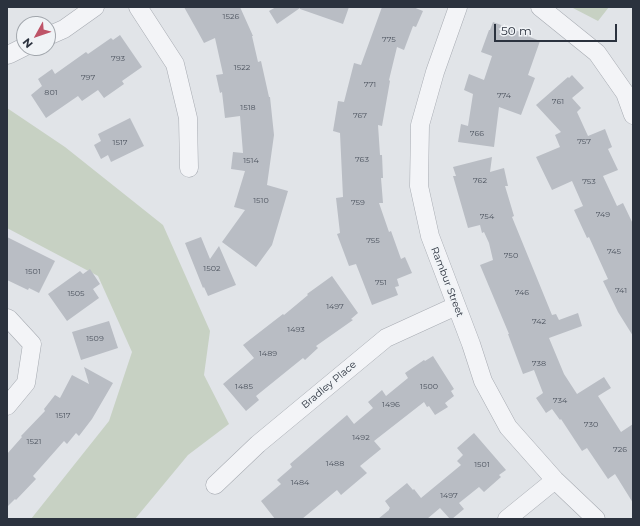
<!DOCTYPE html>
<style>
body{margin:0}
#map{position:relative;width:640px;height:526px;overflow:hidden;background:#e1e4e8;font-family:Montserrat,sans-serif}
canvas{display:block}
.frame{position:absolute;inset:0;border:8px solid #2b323e;pointer-events:none}
.north{position:absolute;left:16px;top:16px;width:40px;height:40px;box-sizing:border-box;background:#f0f3f6;border:1px solid #a1a6ac;border-radius:50%;rotate:230deg;font-size:11px;font-weight:700;line-height:16px;text-align:center;color:#2b323e}
.north::after{content:'';display:block;margin:auto;width:14px;height:18px;background:#be5468;clip-path:polygon(50% 0,100% 100%,50% 72%,0 100%)}
.scale{position:absolute;left:494px;top:24px;width:123px;height:18px;box-sizing:border-box;border:2px solid #2b323e;border-top:0;padding-left:5px;font-size:12px;line-height:14px;white-space:nowrap;color:#2b323e;-webkit-text-stroke:3px #f0f3f6;paint-order:stroke}
</style>
<div id="map">
<canvas width="640" height="526"></canvas>
<div class="frame"></div>
<div class="north">N</div>
<div class="scale">50 m</div>
</div>
<script>
const ctx = document.querySelector('canvas').getContext('2d');
ctx.lineJoin = 'round';
function paint(path, color) { ctx.fillStyle = color; ctx.fill(path, 'evenodd'); }
const shape = rows => new Path2D(rows.map(r => 'M' + r).join(''));
function trace(path, color, width, dash) { ctx.strokeStyle = color; ctx.lineWidth = width; ctx.lineCap = dash ? 'butt' : 'round'; ctx.setLineDash(dash || []); ctx.stroke(path); }
function drawText(font, color, halo, rows, align = 'center') {
  ctx.font = font + ' Montserrat,sans-serif'; ctx.lineWidth = 4; ctx.setLineDash([]); ctx.textBaseline = 'middle'; ctx.strokeStyle = halo; ctx.fillStyle = color; for (const [text, x, y, turn = 0] of rows) {
    ctx.save(); ctx.translate(x, y); ctx.rotate((+turn || 0) * Math.PI / 180); ctx.textAlign = isNaN(turn) ? turn : align; if (halo) ctx.strokeText(text, 0, 0); ctx.fillText(text, 0, 0); ctx.restore();
  }
}
paint(shape([
 [571,7,609,7,598,21],
 [7,108,65,147,163,225,210,331,204,375,229,424,188,455,135,519,31,519,109,421,132,352,98,276,7,228]
]), '#c7d1c3');
paint(shape([
 [184,7,240,7,253,36,252,36,258,62,261,61,269,97,270,97,274,135,267,185,288,191,272,245,256,267,222,242,245,210,234,207,245,171,231,169,233,152,243,153,240,116,225,118,222,92,220,93,216,75,223,74,215,38,204,43,198,32],
 [276,7,349,7,343,24,300,9,300,8,277,24,269,11],
 [382,7,413,7,423,11,416,27,413,26,404,50,397,47,389,80,390,81,382,126,378,125,380,155,382,155,383,178,381,178,383,203,379,203,389,232,391,231,401,259,405,257,412,273,397,279,399,286,395,287,398,295,372,305,356,264,349,266,337,234,340,233,336,198,343,197,340,133,333,131,338,101,344,102,354,63,361,65],
 [493,22,531,36,530,37,540,41,528,75,535,78,521,115,499,107,494,147,458,142,461,124,468,126,473,94,464,90,469,74,484,80,492,56,481,52,489,30,490,30],
 [120,35,142,67,122,81,124,84,104,98,98,90,82,101,78,96,46,118,31,95,42,86,38,79,52,69,55,74,86,52,88,54,111,38,113,40],
 [572,75,584,88,572,98,581,108,577,112,588,136,605,129,612,147,608,149,618,170,603,176,617,206,623,203,633,224,633,336,618,312,603,281,608,279,589,237,587,238,574,210,583,206,572,181,552,190,536,157,560,147,555,135,561,132,536,105,568,77,569,78],
 [130,118,144,146,111,162,108,155,101,159,94,145,101,141,98,134],
 [492,157,490,172,504,168,508,186,505,186,514,216,512,217,552,315,556,314,559,320,578,313,582,326,549,338,564,374,577,394,604,377,611,388,598,396,621,432,633,424,633,503,615,474,608,479,587,448,582,451,561,419,560,420,552,409,546,413,536,398,543,393,534,370,523,374,508,334,509,334,480,265,493,260,489,243,484,232,482,233,480,225,468,228,453,176,456,176,453,167],
 [7,237,55,261,39,293,29,288,28,290,7,280],
 [201,237,210,259,219,246,236,285,208,296,204,287,203,288,185,243],
 [90,269,100,284,93,289,99,298,67,321,48,294,80,271,83,274],
 [332,276,358,313,351,319,353,320,316,346,318,348,305,360,303,358,256,396,259,400,246,411,223,384,254,358,243,345,283,314,284,315,308,295,307,294],
 [109,321,118,348,81,360,72,332],
 [433,356,454,389,451,391,454,396,445,403,448,407,435,415,429,406,427,407,424,402,374,441,381,449,360,466,367,473,341,495,337,490,302,519,275,519,261,501,281,484,277,480,292,467,290,464,347,415,354,424,373,408,368,402,382,390,386,396,408,378,405,373,424,360,425,361],
 [84,367,113,383,92,419,79,436,76,433,67,444,64,441,33,476,36,479,16,500,15,499,7,507,7,454,22,437,21,436,45,411,44,409,55,395,60,398,72,375,89,384],
 [474,433,506,470,499,475,501,477,484,492,479,487,459,503,464,509,452,519,450,519,440,508,427,519,378,519,389,510,389,509,390,508,385,501,407,483,413,490,414,489,421,498,461,465,457,461,463,455,457,448]
]), '#b9bdc4');
const street = shape([
 [138,7,175,64,188,118,189,168],
 [458,7,435,72,420,125,419,186,430,236,471,344,483,381,508,427,555,480,596,519],
 [540,7,597,53,625,93,633,115],
 [48,36,64,29,95,7],
 [7,55,10,54,24,47],
 [7,318,9,319,32,344,26,383,7,406],
 [215,485,258,444,386,338,456,306],
 [507,519,555,480]
]);
trace(street, '#a7abb2', 19);
trace(street, '#f3f4f7', 18);
drawText('8px', '#4e5560', null, [
 ["1526",231,17],
 ["775",389,40],
 ["793",118,59],
 ["1522",242,68],
 ["797",88,78],
 ["771",370,85],
 ["801",51,93],
 ["774",504,96],
 ["761",558,102],
 ["1518",248,108],
 ["767",360,116],
 ["766",477,134],
 ["757",584,142],
 ["1517",120,143],
 ["763",362,160],
 ["1514",251,161],
 ["762",480,181],
 ["753",589,182],
 ["1510",261,201],
 ["759",358,203],
 ["749",603,215],
 ["754",487,217],
 ["755",373,241],
 ["745",614,252],
 ["750",511,256],
 ["1502",212,269],
 ["1501",33,272],
 ["751",381,283],
 ["741",621,291],
 ["746",522,293],
 ["1505",76,294],
 ["1497",335,307],
 ["742",539,322],
 ["1493",296,330],
 ["1509",95,339],
 ["1489",268,354],
 ["738",539,364],
 ["1485",244,387],
 ["1500",429,387],
 ["734",560,401],
 ["1496",391,405],
 ["1517",63,416],
 ["730",591,425],
 ["1492",361,438],
 ["1521",34,442],
 ["726",620,450],
 ["1488",335,464],
 ["1501",482,465],
 ["1484",300,483],
 ["1497",449,496]
]);
drawText('10px', '#2b323e', '#f0f3f6', [
 ["Rambur Street",447,282,69],
 ["Bradley Place",329,385,-40]
]);
</script>
